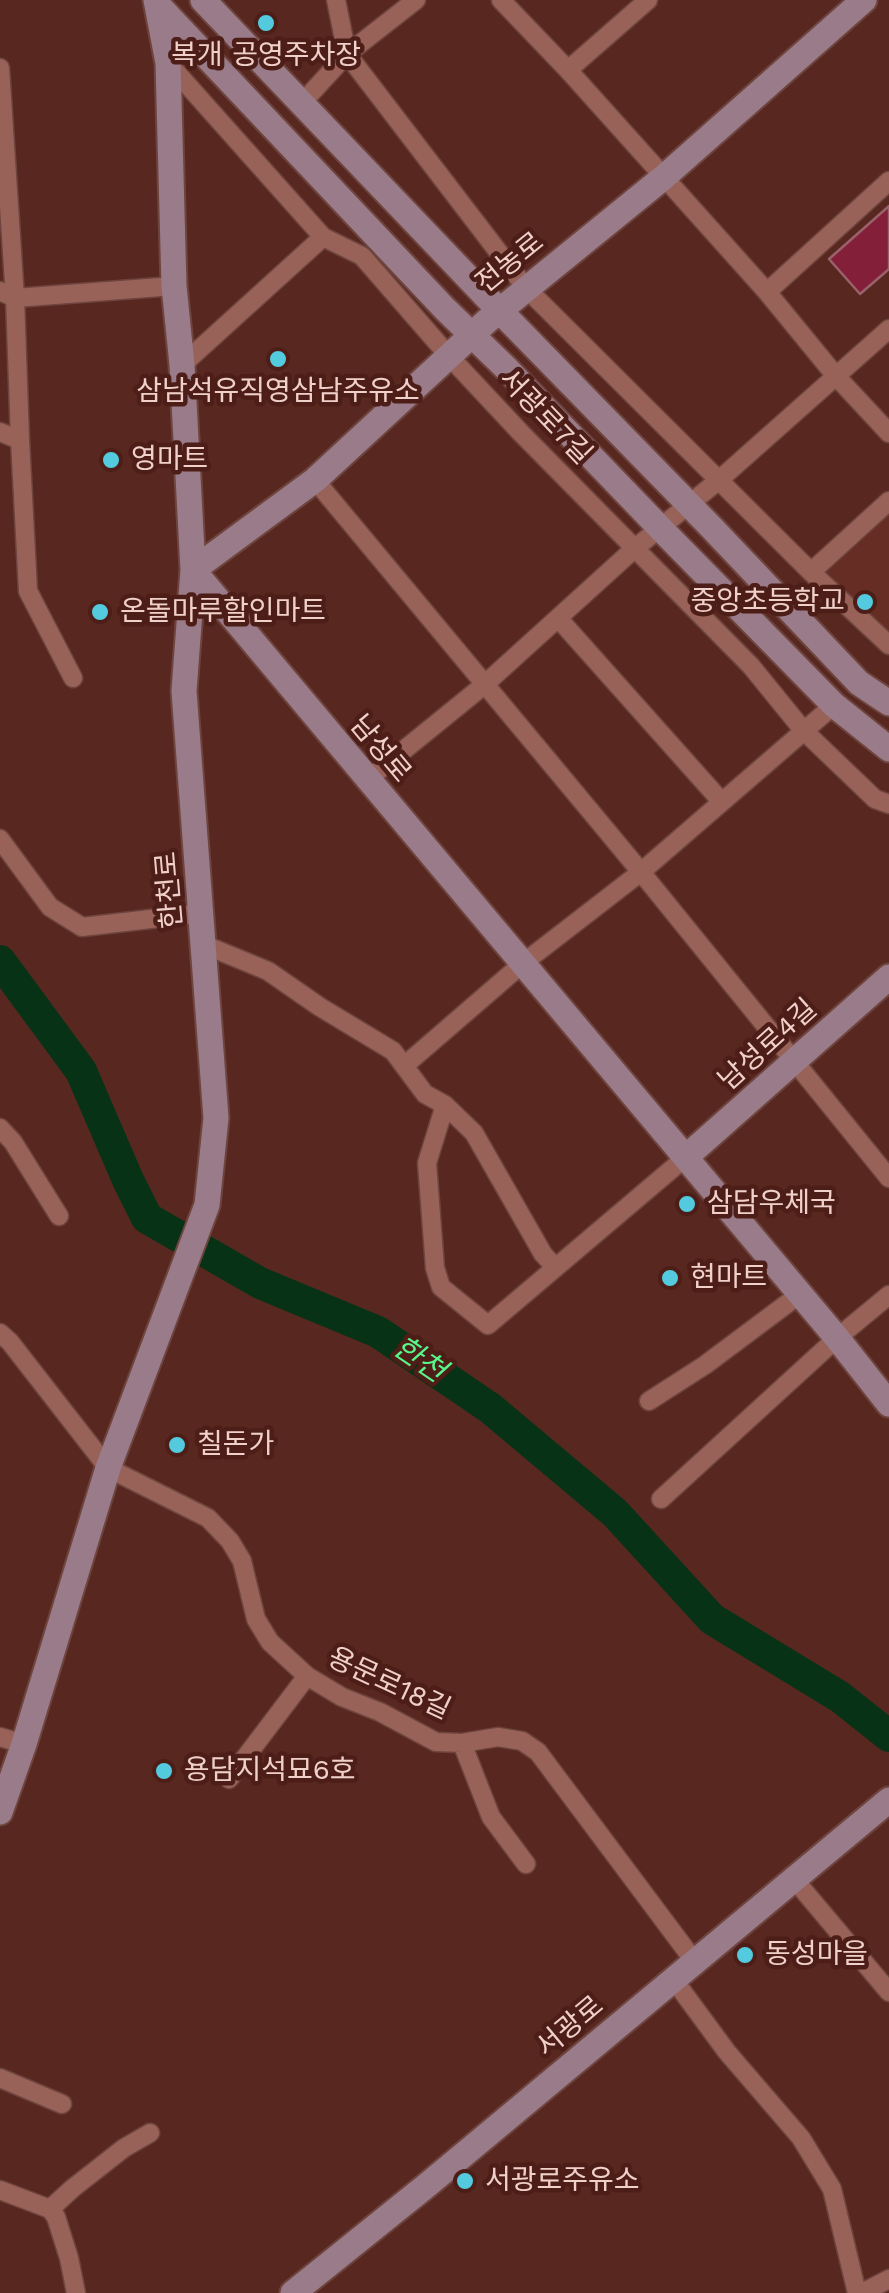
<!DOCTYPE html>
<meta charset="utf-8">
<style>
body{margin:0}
canvas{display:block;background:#582820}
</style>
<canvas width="889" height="2293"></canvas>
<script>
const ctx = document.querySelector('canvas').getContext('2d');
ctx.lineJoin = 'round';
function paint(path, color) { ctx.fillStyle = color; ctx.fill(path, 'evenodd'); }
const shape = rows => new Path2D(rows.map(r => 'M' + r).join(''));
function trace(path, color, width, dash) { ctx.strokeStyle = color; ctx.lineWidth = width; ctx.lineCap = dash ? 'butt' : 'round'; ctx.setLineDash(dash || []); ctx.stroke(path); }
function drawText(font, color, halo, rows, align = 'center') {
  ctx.font = font + ' "Work Sans","Noto Sans KR",sans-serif'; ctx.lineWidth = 9; ctx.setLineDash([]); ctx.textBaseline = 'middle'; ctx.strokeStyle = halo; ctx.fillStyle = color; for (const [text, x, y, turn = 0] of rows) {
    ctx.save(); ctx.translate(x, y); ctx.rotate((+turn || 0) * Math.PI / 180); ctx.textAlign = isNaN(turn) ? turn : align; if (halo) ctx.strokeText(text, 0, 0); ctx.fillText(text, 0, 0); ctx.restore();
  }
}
paint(shape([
 [889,501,889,645,811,572]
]), '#652d24');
trace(shape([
 [0,961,81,1071,128,1180,147,1218,260,1283,378,1332,490,1408,615,1513,712,1619,840,1697,889,1736]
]), '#073216', 32);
const building = shape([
 [889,206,889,269,860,294,829,259,889,206]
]);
paint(building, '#841f3a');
trace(building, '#996169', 2.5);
const street = shape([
 [336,0,347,54,526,288,811,572,889,645],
 [501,0,568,70,664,177,767,292,835,375,889,433],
 [168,63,323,237,362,256,448,355,521,433,751,666,803,730,875,799,889,804],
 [0,68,15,298,20,440,0,432],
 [568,70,648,0],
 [301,104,347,54,416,0],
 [0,291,15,298,174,286],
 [767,292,889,181],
 [182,365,323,237],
 [20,440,28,591,73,678],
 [315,480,641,872,889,1178],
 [811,572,889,501],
 [558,618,721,801],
 [367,780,484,685,634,549,719,480,889,329],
 [0,839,50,907,82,927,202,913],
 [205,945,268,971,320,1007,393,1051,425,1094,445,1105,474,1133,543,1254,555,1267],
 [404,1066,522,964,641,872,834,705],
 [445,1105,427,1163,435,1268,441,1287,488,1325,686,1157],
 [0,1128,13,1142,59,1216],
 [0,1333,10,1342,108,1468,208,1518,230,1541,242,1561,256,1619,270,1642,307,1676,342,1697,380,1712,436,1742,462,1743,498,1737,522,1741,538,1752,695,1962],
 [649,1401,705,1365,800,1294],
 [661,1499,837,1338,889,1295],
 [0,1737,24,1744],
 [462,1743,491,1817,526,1864],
 [229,1779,307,1676],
 [794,1879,889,1992],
 [674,1980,727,2052,801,2138,832,2189,857,2293],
 [0,2078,62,2104],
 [0,2190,50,2209,56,2217,69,2258,76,2293],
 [50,2209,73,2188,124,2148,150,2133],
 [862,2293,889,2279]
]);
const secondary = shape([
 [203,0,500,311,711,527,859,683,889,703],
 [157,4,445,309,506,368,661,529,834,705,889,749],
 [193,570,837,1338,889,1404],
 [193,570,315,480,487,321,664,177,864,0],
 [686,1157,889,977],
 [0,1812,24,1744,108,1468,207,1205,216,1118,184,691,193,570,182,365,174,286,168,63,156,0],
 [293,2293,426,2186,889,1800]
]);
trace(street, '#6e443e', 21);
trace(secondary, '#6e443e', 29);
trace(street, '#986258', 18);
trace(secondary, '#9a7b89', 25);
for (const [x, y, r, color] of [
 [266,23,10,"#54cade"],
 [278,359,10,"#54cade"],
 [111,460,10,"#54cade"],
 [865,602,10,"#54cade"],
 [100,612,10,"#54cade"],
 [687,1204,10,"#54cade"],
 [670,1278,10,"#54cade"],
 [177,1445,10,"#54cade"],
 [164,1771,10,"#54cade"],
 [745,1955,10,"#54cade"],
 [465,2181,10,"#54cade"]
]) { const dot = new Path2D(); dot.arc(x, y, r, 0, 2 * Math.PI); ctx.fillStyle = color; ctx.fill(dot); trace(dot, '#4d1d17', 4); }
drawText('28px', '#f0d0ca', '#4d1d17', [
 ["복개 공영주차장",266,56,"center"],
 ["삼남석유직영삼남주유소",278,392,"center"],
 ["영마트",131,460],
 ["중앙초등학교",845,602,"right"],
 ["온돌마루할인마트",120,612],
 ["삼담우체국",707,1204],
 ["현마트",690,1278],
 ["칠돈가",197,1445],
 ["용담지석묘6호",184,1771],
 ["동성마을",765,1955],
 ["서광로주유소",485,2181]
], 'left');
drawText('28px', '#f0d0ca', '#4d1d17', [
 ["전농로",510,263,-39],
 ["서광로7길",545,417,46],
 ["남성로",380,749,50],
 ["한천로",170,890,-95],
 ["남성로4길",768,1045,-42],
 ["용문로18길",389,1684,25],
 ["서광로",570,2027,-40]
]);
drawText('italic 30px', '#57f689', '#4d1d17', [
 ["한천",419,1360,34]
]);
</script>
